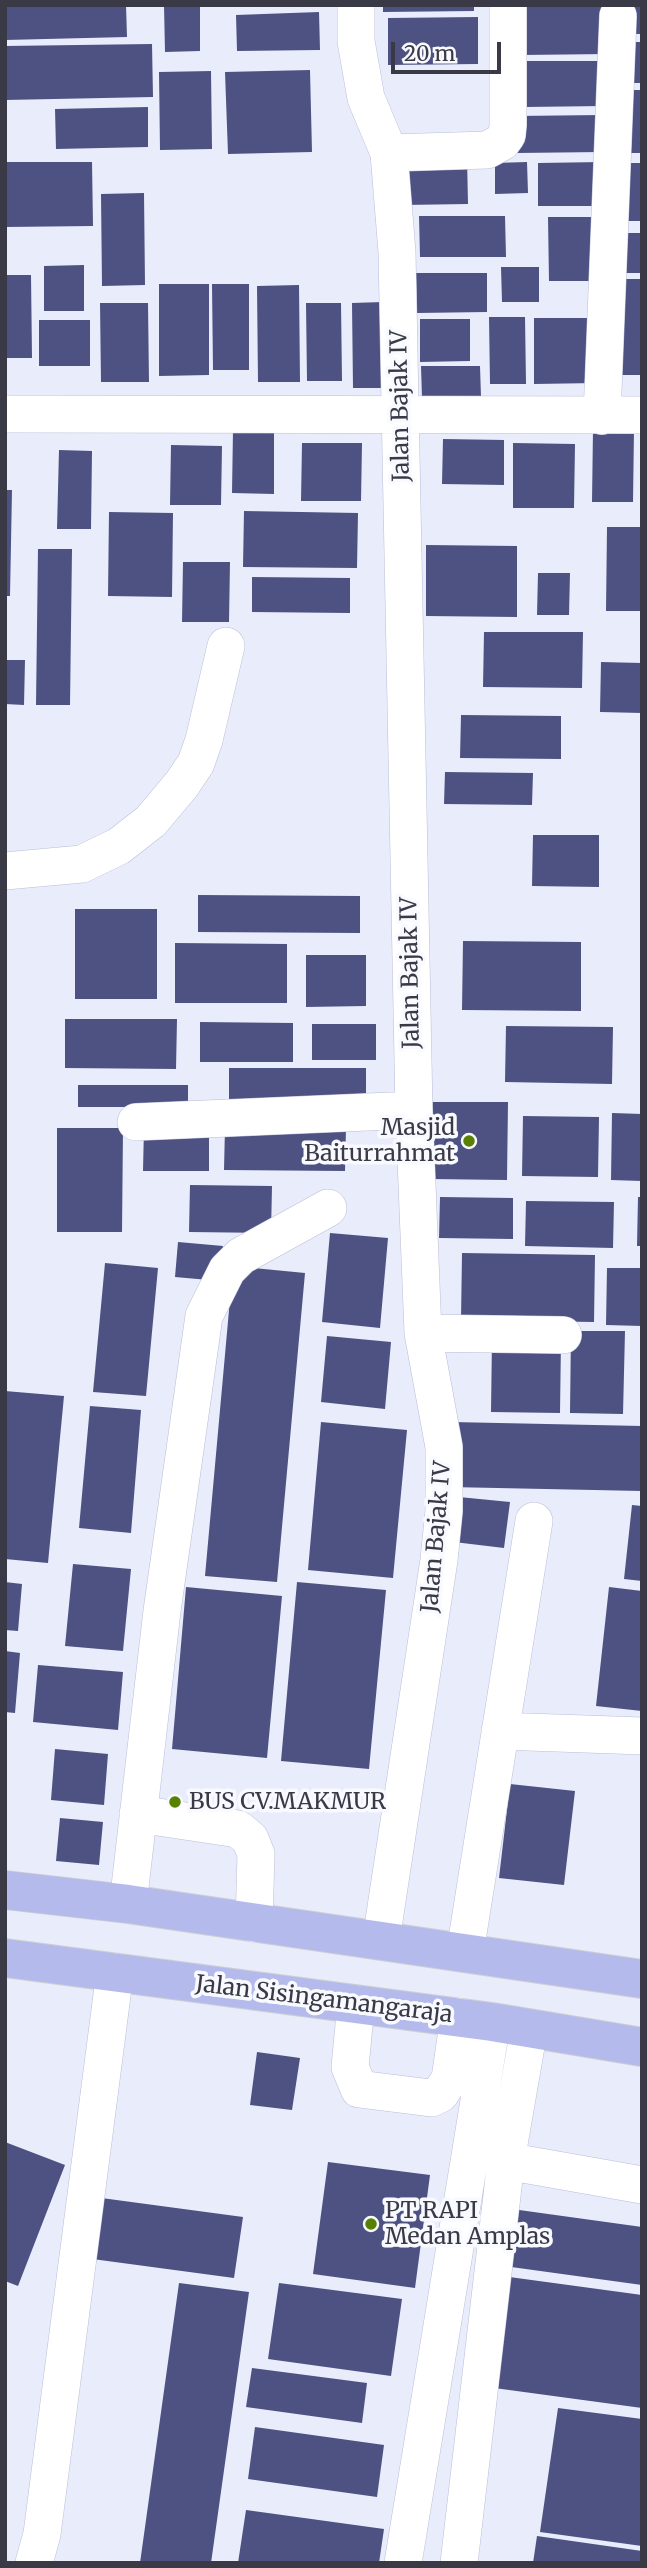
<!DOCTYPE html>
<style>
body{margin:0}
#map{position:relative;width:647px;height:2568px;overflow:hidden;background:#e9ecfb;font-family:Merriweather,serif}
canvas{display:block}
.frame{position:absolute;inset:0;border:7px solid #393a45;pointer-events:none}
.scale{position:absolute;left:391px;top:42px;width:110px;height:32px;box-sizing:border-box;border:4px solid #393a45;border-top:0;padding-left:9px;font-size:21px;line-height:24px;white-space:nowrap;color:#393a45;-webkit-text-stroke:5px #f9faff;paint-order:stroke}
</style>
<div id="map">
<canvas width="647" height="2568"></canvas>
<div class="frame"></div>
<div class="scale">20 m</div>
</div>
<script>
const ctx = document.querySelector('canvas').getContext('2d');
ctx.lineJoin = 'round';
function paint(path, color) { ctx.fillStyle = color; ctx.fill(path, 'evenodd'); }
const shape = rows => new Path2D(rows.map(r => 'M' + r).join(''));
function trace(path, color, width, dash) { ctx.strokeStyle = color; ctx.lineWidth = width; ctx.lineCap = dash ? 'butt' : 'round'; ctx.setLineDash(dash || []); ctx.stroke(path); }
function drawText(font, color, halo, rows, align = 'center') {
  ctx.font = font + ' Merriweather,serif'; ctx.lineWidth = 7; ctx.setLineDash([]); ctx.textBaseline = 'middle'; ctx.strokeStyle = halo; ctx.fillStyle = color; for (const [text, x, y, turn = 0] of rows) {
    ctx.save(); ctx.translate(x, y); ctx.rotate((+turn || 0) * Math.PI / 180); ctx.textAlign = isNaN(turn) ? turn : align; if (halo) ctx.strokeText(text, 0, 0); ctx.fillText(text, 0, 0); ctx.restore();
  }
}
paint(shape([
 [5,5,126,5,127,37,5,40],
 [164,5,200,5,200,51,165,52],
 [383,5,474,5,474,11,383,12],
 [520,5,608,5,608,54,521,55],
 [630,5,642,5,642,34,630,34],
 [319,12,320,50,237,51,236,15],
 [478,17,478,64,388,65,388,18],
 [626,42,642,42,642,83,627,83],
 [152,44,153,97,5,100,5,46],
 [524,61,605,61,604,106,525,107],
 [310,70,312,152,228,154,225,72],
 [211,71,212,149,160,150,159,72],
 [625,90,642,90,642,153,625,153],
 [148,107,148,147,56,149,55,109],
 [602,115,602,152,517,153,516,116],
 [467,157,468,204,403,205,403,158],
 [5,162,92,162,93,226,5,227],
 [527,162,528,193,495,194,495,163],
 [603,162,603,206,538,206,538,163],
 [620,163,642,163,642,221,620,221],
 [144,193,145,285,102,286,101,194],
 [419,216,505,216,506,257,420,257],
 [548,217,604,217,604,281,549,281],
 [624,233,642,233,642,273,624,273],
 [84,265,84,311,44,311,44,266],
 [501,267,539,267,539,302,502,302],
 [416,273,487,273,487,312,417,313],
 [5,275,31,275,32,358,5,358],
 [616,279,642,279,642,375,616,375],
 [159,284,209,284,209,375,159,376],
 [212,284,249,284,249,370,213,370],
 [299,285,300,382,258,382,257,286],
 [383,302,384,388,353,388,352,303],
 [100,303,148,303,149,382,101,382],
 [306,303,341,303,342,381,307,381],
 [489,317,525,317,526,384,490,384],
 [534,318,596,318,597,383,534,384],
 [420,319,470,319,470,361,420,362],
 [39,320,90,320,90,366,39,366],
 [421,366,480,366,481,397,422,398],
 [593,429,634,429,633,502,592,502],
 [233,430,274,430,274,494,232,493],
 [443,439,504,440,504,485,442,484],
 [302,443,362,443,361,501,301,501],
 [513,443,575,444,574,508,513,508],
 [171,445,222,446,221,505,170,505],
 [59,450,92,451,91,529,57,529],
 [5,490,12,490,10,596,5,596],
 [244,511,358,513,357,568,243,567],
 [109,512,173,513,172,597,108,596],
 [607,527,642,527,642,611,606,611],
 [426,545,517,546,517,617,426,616],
 [38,549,72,549,70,705,36,705],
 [183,562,230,562,229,622,182,622],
 [538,573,570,573,569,615,537,615],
 [252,577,350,578,350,613,252,612],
 [484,632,583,632,582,688,483,687],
 [5,660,25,660,24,705,5,704],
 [601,662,642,663,642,713,600,712],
 [461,715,561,716,561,759,460,758],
 [445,772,533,773,532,805,444,804],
 [533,835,599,835,599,887,532,886],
 [198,895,360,896,360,933,198,932],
 [75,909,157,909,157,999,75,999],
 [463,941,581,942,581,1011,462,1010],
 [175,943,287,944,287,1003,175,1003],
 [306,955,366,955,366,1006,306,1007],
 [65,1019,177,1019,176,1069,65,1068],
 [200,1022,293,1023,293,1062,200,1062],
 [312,1024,376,1024,376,1060,312,1060],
 [506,1026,613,1027,612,1084,505,1082],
 [229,1068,366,1068,366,1100,229,1099],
 [78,1085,188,1085,188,1107,78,1107],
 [430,1102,508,1102,507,1180,430,1179],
 [612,1113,642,1114,642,1181,611,1180],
 [523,1116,599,1117,598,1177,522,1176],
 [144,1127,209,1127,209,1171,143,1171],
 [225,1127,346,1127,345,1171,224,1170],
 [57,1128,123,1128,122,1232,57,1232],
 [190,1185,272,1186,271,1233,189,1232],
 [440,1197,513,1198,513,1239,439,1238],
 [638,1197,642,1197,642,1246,637,1246],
 [526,1201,614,1202,613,1248,525,1246],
 [330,1233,388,1238,380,1328,322,1322],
 [178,1242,223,1246,220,1281,175,1277],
 [462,1253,595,1255,594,1322,461,1320],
 [105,1263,158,1268,146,1396,93,1392],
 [233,1266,305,1273,277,1582,205,1576],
 [607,1268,642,1268,642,1326,606,1325],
 [571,1331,625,1331,623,1414,570,1413],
 [327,1336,391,1342,385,1409,321,1402],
 [492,1338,561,1339,560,1413,491,1412],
 [5,1391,64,1396,48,1563,5,1559],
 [90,1406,141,1410,131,1533,79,1528],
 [321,1422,407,1430,393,1578,308,1570],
 [451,1422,642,1426,642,1491,449,1487],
 [459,1497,510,1502,504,1548,454,1542],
 [632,1505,642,1506,642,1581,624,1579],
 [73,1564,131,1569,123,1651,65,1646],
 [5,1582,22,1584,18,1631,5,1630],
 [297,1582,386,1590,369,1769,281,1761],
 [186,1587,282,1596,267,1758,172,1749],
 [609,1587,642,1591,642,1711,596,1706],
 [5,1651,20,1653,15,1713,5,1712],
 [38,1665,123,1672,118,1730,33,1722],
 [55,1749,108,1754,104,1805,51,1800],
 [510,1784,575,1791,564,1885,499,1878],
 [60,1818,103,1822,99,1865,56,1861],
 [257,2052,300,2058,292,2110,250,2105],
 [5,2142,65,2165,18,2286,5,2281],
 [328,2162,430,2175,415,2288,313,2274],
 [94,2197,243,2217,234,2278,85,2258],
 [512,2209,642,2227,642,2285,504,2266],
 [502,2276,642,2295,642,2408,487,2387],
 [179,2283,249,2292,211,2563,140,2563],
 [279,2283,402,2299,391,2376,268,2359],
 [252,2368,367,2383,362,2423,246,2407],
 [558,2408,642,2419,642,2546,540,2532],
 [255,2427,384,2445,377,2497,248,2479],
 [246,2510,384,2529,379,2563,238,2563],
 [537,2536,642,2551,642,2563,533,2563]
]), '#4d5282');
const minor = shape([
 [356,5,356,41,366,98,389,153,397,252,414,1110,423,1333,444,1447,444,1511,439,1560,381,1940],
 [389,153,487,150,502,142,507,135,508,125,508,5],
 [5,414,642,415],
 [602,416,618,16],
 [5,871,82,864,119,846,151,821,182,784,196,763,204,740,226,646],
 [136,1122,414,1110],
 [423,1333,563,1335],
 [500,1731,642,1736],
 [138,1814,238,1829,250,1839,256,1854,254,1923],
 [128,1904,162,1611,204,1316,227,1270,241,1256,328,1208],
 [465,1952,534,1521],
 [356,2004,350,2067,359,2089,431,2098,440,2094,450,2079,459,2017],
 [506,2161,642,2185],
 [34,2563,42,2534,115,1972],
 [403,2563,492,2022],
 [459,2563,506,2161,529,2029]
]);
const highway = shape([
 [5,1890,128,1904,642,1979],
 [5,1958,492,2022,642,2047]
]);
trace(minor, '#babed7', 38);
trace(highway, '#cfd0d2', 40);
trace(minor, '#fff', 37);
trace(highway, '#b4bbec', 38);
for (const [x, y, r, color] of [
 [469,1141,7,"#588001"],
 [175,1802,7,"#588001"],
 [371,2224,7,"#588001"]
]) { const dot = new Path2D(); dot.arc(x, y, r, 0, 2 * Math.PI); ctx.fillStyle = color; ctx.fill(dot); trace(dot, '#f9faff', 2.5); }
drawText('23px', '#393a45', '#f9faff', [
 ["Jalan Bajak IV",401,406,-91],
 ["Jalan Bajak IV",411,973,-91],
 ["Jalan Bajak IV",437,1537,-85],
 ["Jalan Sisingamangaraja",324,2000,7]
]);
drawText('23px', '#393a45', '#f9faff', [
 ["Masjid",455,1128,"right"],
 ["Baiturrahmat",455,1154,"right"],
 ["BUS CV.MAKMUR",189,1802],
 ["PT RAPI",385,2211],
 ["Medan Amplas",385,2237]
], 'left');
</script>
